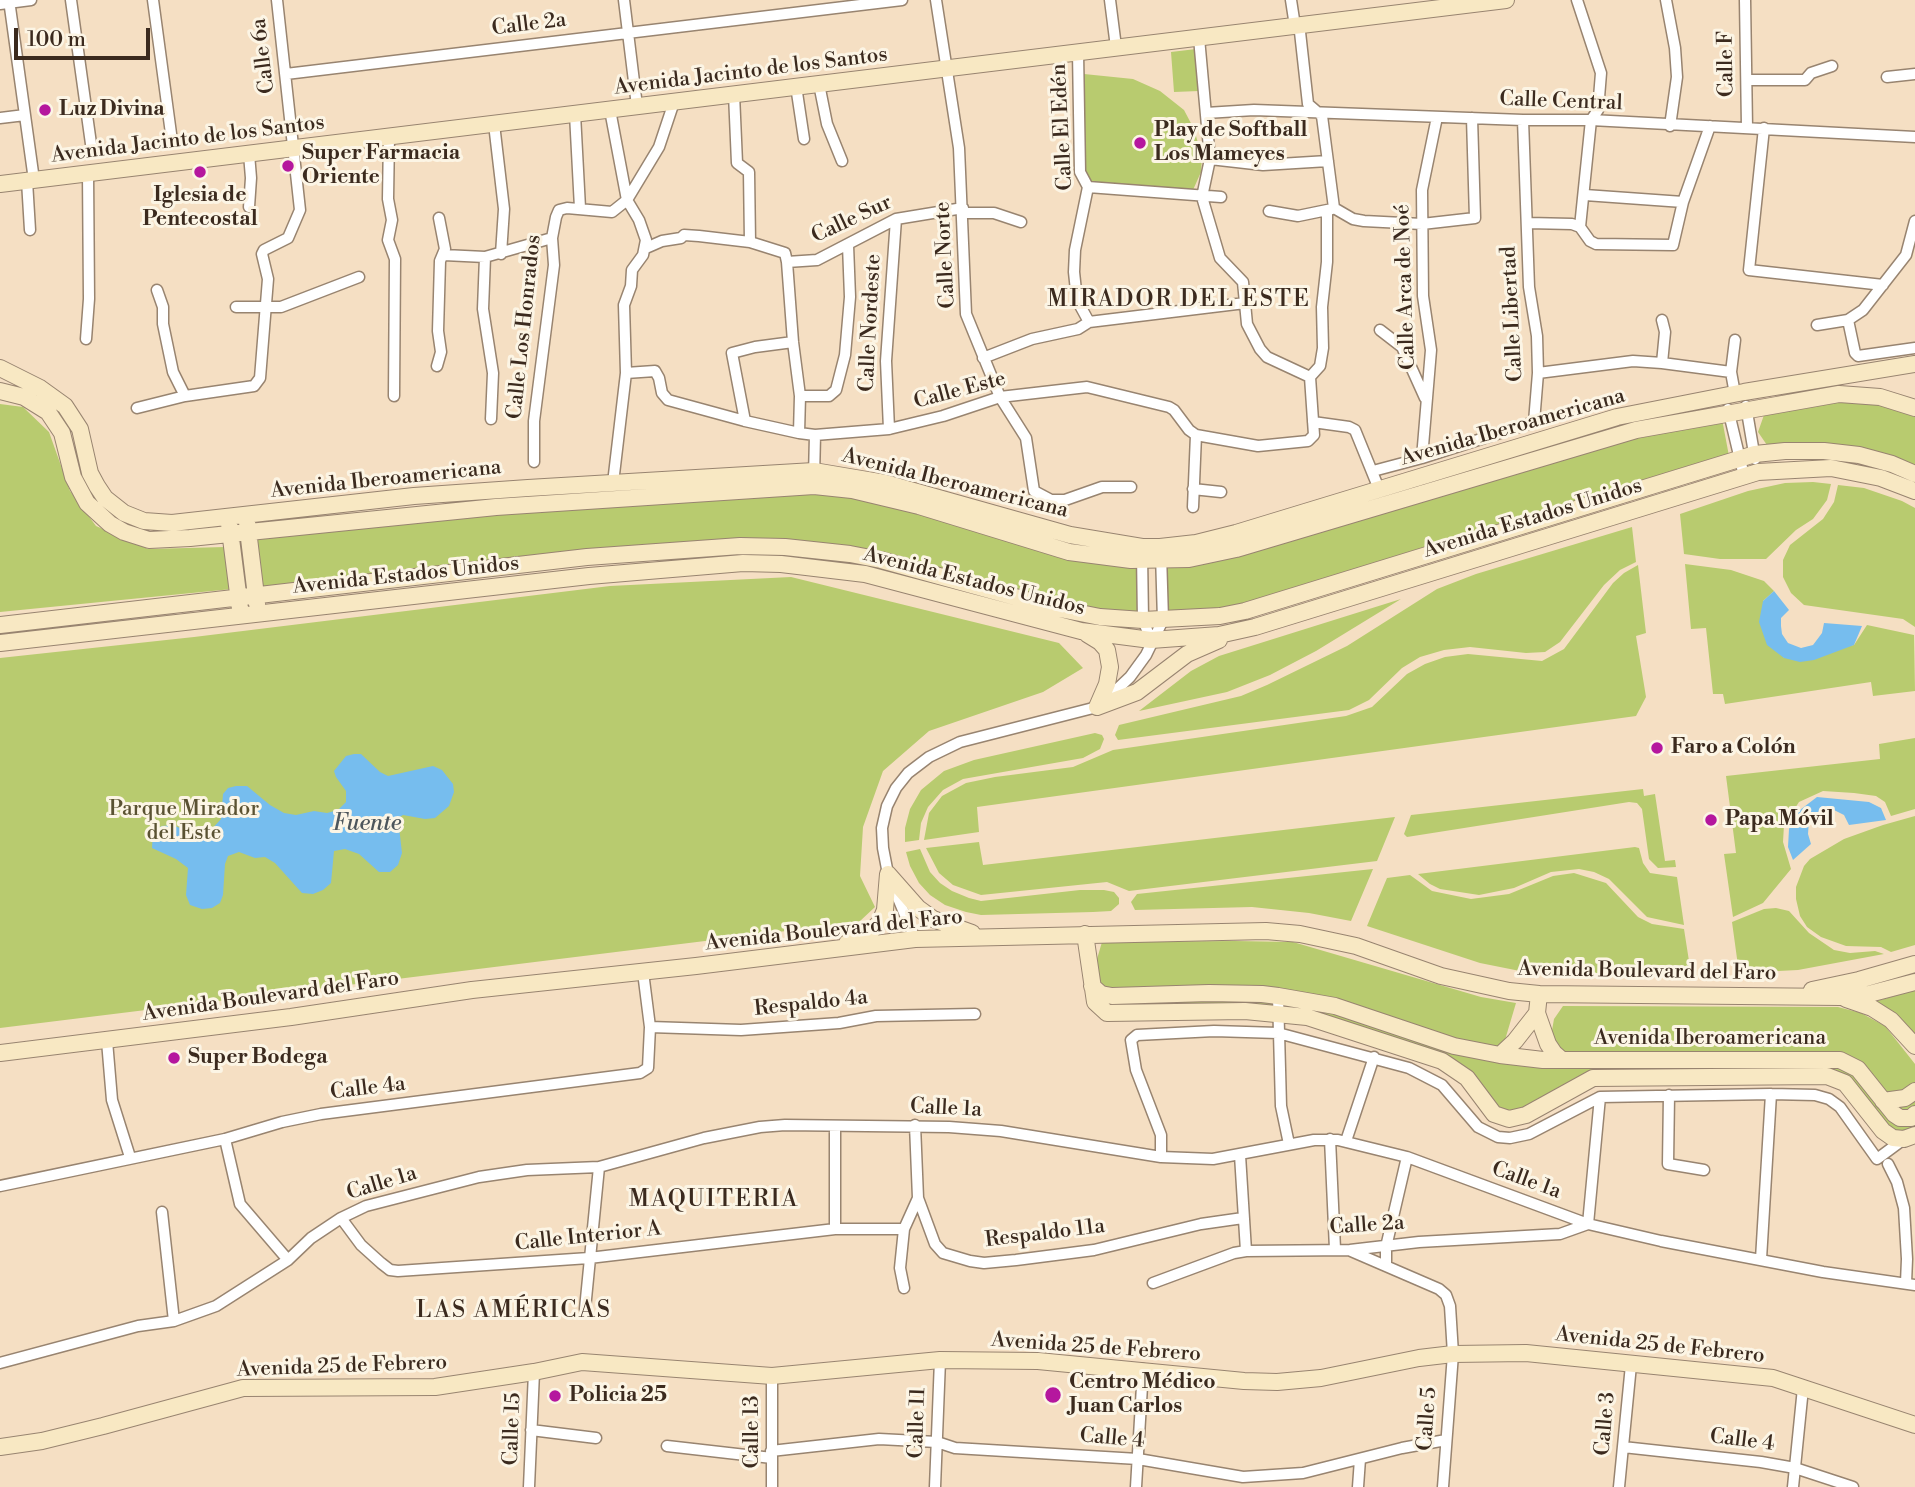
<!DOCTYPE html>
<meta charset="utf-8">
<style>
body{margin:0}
#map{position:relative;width:1915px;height:1487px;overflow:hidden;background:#f5dfc3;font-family:"Libre Bodoni",serif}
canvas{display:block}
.scale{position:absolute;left:14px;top:28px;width:136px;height:32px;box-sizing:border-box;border:4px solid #3b2a1e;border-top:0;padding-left:9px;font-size:21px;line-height:24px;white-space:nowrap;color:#3b2a1e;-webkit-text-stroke:5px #fcf5e5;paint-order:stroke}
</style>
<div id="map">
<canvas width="1915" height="1487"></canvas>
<div class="scale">100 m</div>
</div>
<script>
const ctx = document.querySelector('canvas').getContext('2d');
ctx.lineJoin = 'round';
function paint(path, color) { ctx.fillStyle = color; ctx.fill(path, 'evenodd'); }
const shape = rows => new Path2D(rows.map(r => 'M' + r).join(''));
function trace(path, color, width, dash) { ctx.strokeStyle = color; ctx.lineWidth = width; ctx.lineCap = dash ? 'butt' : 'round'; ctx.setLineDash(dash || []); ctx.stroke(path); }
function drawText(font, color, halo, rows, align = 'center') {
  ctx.font = font + ' "Libre Bodoni",serif'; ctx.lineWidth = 6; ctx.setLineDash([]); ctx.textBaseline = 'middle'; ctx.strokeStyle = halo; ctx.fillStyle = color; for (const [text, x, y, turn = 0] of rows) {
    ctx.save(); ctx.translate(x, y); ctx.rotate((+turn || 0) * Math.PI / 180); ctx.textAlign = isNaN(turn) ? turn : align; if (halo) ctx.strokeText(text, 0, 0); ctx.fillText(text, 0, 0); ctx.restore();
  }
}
paint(shape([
 [1196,49,1199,91,1174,92,1171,52],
 [1084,74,1133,79,1160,91,1184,110,1194,129,1202,157,1201,172,1193,190,1088,182,1080,171],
 [1830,401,1878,402,1915,417,1915,467,1769,448,1758,432,1764,415],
 [0,404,23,407,49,432,70,491,96,526,148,549,225,547,232,589,0,612],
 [1722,419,1729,456,1229,611,1167,615,1166,565,1640,435],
 [1813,482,1831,484,1827,500,1813,519,1796,530,1766,559,1720,559,1684,554,1680,514,1748,491,1785,483],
 [1838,485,1864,488,1902,501,1915,508,1915,627,1903,619,1804,605,1791,593,1783,577,1783,560,1790,545,1823,519,1834,502],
 [813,490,843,494,1138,564,1137,613,1097,612,783,543,260,591,254,538,542,507],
 [1632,527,1636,562,1620,570,1604,585,1560,642,1545,652,1526,653,1470,647,1444,650,1420,657,1402,668,1369,700,1349,710,1118,740,1115,735,1119,725,1241,696,1267,685,1347,646,1437,589,1476,574],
 [1685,564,1731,570,1764,581,1774,591,1763,601,1784,658,1854,645,1867,625,1914,635,1915,691,1873,696,1871,682,1725,704,1723,694,1713,694,1706,628,1691,629],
 [1638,565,1646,633,1636,636,1646,697,1636,716,977,807,979,832,924,840,929,813,942,796,966,783,995,777,1073,767,1113,750,1346,716,1372,707,1407,674,1425,664,1445,657,1468,654,1542,661,1564,649,1613,583,1624,573],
 [791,577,1059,643,1083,668,1043,692,929,731,883,771,863,827,860,876,875,907,859,922,0,1028,0,658,194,637,610,586],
 [1401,599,1316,651,1270,675,1227,692,1139,711,1191,671,1219,656],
 [1095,733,1102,735,1104,739,1100,749,1083,758,963,779,943,790,928,807,921,823,919,840,905,842,905,828,910,809,921,790,944,771,974,760],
 [1915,738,1915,809,1891,816,1885,802,1876,796,1854,793,1823,791,1799,802,1784,825,1783,842,1791,869,1763,903,1733,917,1724,854,1736,853,1726,776,1880,759,1879,744],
 [1643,789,1644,796,1655,794,1665,861,1675,860,1676,867,1658,868,1649,859,1642,809,1637,803,1629,802,1407,837,1404,834,1411,815],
 [1915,816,1915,945,1891,952,1881,947,1846,946,1821,937,1807,927,1800,916,1796,899,1796,887,1804,866,1810,859,1844,839,1883,825],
 [1395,817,1377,861,1129,891,1107,882,981,895,953,885,939,873,926,848,979,842,983,865],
 [1635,847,1639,848,1643,863,1650,873,1677,877,1684,925,1647,917,1609,879,1594,872,1579,869,1551,872,1514,888,1479,895,1440,889,1430,884,1418,874],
 [920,849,930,872,940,883,952,891,969,898,981,901,1080,890,1104,890,1114,892,1119,898,1119,904,1111,911,1093,912,981,915,966,912,945,905,930,895,919,883,910,866,906,852],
 [1373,869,1351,921,1309,913,1252,907,1135,910,1131,902,1137,894],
 [1574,873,1606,883,1638,917,1652,924,1684,929,1691,974,1563,976,1530,973,1480,963,1367,926,1387,878,1410,875,1432,891,1471,899,1509,894,1553,876],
 [1776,908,1789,911,1809,933,1834,950,1850,953,1875,951,1884,954,1798,970,1739,973,1732,922,1764,909],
 [1235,941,1293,942,1481,997,1516,1003,1502,1050,1451,1040,1335,1002,1102,988,1097,976,1097,959,1102,942],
 [1915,990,1915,1040,1870,1003],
 [1280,998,1500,1057,1842,1064,1893,1116,1915,1118,1915,1132,1894,1136,1846,1081,1616,1075,1525,1113,1494,1111,1467,1076,1307,1015,1109,1009,1107,1004,1109,999],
 [1563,1006,1838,1007,1861,1013,1885,1026,1915,1064,1915,1108,1910,1112,1898,1112,1859,1065,1570,1056,1560,1051,1551,1036,1554,1019]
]), '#b8cb6f');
paint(shape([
 [1774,591,1789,610,1781,618,1781,626,1782,634,1788,643,1801,648,1813,645,1822,633,1824,623,1862,626,1854,645,1814,660,1800,662,1784,658,1767,645,1759,622,1763,601],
 [354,754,361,754,380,772,388,776,433,766,442,770,453,784,454,792,449,806,435,818,425,819,403,815,398,818,402,853,398,865,390,872,379,872,359,854,345,849,334,851,331,883,323,890,313,894,302,893,275,863,265,857,255,858,239,852,228,856,225,864,223,895,220,903,212,908,202,909,190,905,186,895,188,868,176,859,152,848,153,831,162,826,173,825,196,835,211,830,221,819,223,794,228,788,236,786,247,786,270,805,284,813,296,815,314,811,327,813,338,810,346,802,346,791,336,777,334,771,346,756],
 [1817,797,1869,802,1881,808,1886,820,1849,825,1844,815,1832,809,1819,811,1809,820,1808,834,1811,844,1793,860,1788,847,1789,829,1796,813]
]), '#76bdee');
const street = shape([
 [9,0,34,180],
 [71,0,92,151],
 [153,0,172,141],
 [624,0,637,106],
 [936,0,959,148,966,314,1000,397,1026,438,1034,491,1051,500,1065,500,1102,487,1131,487],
 [1110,0,1116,47],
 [1291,0,1295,26,1300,32,1308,104,1322,116,1334,208],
 [1577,0,1601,73,1598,110,1591,120,1580,227],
 [1666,0,1675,48,1677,77,1670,126],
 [1745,0,1747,127],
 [0,4,31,0],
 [1199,38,1210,159,1202,197,1220,258,1243,282,1247,324,1260,349,1267,357,1310,377],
 [1078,52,1080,172,1088,187,1075,250,1074,272,1077,300,1089,322],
 [286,74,902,0],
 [1887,77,1915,74],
 [1747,80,1805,80,1811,73,1832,66],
 [819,84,827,124,842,161],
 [796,86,804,139],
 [734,94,737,163,749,172,750,242],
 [610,110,627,200,639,220,646,240,643,255,632,270,631,286,624,305,626,373,613,483],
 [1206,113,1254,110,1523,120,1591,120,1915,137],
 [575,114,580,208],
 [0,118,25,115],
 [494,124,504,209,501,254],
 [1764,128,1749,270,1883,285],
 [389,136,388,199,392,220,388,240,395,259,394,396],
 [249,154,251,178,249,207],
 [1210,159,1263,165,1328,161],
 [27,181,30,230],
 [1088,187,1221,197],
 [1585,195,1683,202],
 [1334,208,1353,219,1364,221,1422,224,1475,218,1472,118],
 [1269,211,1298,216,1332,209],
 [963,213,994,213,1021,222],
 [1528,223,1572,224,1580,227,1590,241,1596,244,1673,245,1683,202,1710,126],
 [646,248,662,241,681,238,684,235,699,236,750,242,785,253,787,262,817,260,896,219,963,208],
 [444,255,485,257,552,238],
 [485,257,483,309,493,373,491,419],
 [787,262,793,342,800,396,799,433],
 [157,290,163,307,163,324,173,372,185,396],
 [236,307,281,307,359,277],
 [1662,320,1665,332,1662,363],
 [1848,320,1855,353,1858,356,1915,348],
 [1817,325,1848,320,1863,310,1906,255,1915,221],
 [1380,330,1402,347,1425,398],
 [86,339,89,299,88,173],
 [983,358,1032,339,1078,329,1089,322,1245,303],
 [437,366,441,352,438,331,440,261,445,249,439,218],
 [626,373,655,371,659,378,662,393,668,400,745,421,799,433,815,435,889,429,943,416,1000,397,1087,387,1169,407,1174,410,1189,430,1196,435,1258,446,1308,441,1314,435,1310,377,1320,366,1323,348,1322,307,1327,262,1327,210],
 [1538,373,1633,361,1662,363,1731,372],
 [1735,394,1731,372,1735,340],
 [800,396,829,396,836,390,845,355,850,297,848,245],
 [1746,406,1755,459],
 [137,408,185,396,254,386,260,378,268,279,262,254,264,250,288,238,300,210,277,0],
 [1728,409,1744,476],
 [745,421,732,353,755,347,793,342],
 [1313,422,1349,427,1355,430,1379,489],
 [889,429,886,361,896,219],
 [1422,458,1431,350,1423,296,1422,190,1437,117],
 [534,462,534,421,554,265,552,238,556,217,559,210,567,208,612,212,627,200,659,147,674,102],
 [1373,471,1422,458,1534,422,1538,373,1537,336,1529,287,1523,120],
 [814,477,815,435],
 [1193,489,1221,492],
 [1193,507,1196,435],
 [1142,554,1143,620,1151,640],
 [915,939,888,874,883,848,882,828,887,806,896,788,908,773,929,757,960,742,1097,707,1111,695,1130,677,1146,655,1163,620,1161,554],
 [1278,996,1281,1106,1289,1144],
 [650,1027,741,1030,839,1023,876,1016,975,1014],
 [107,1041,112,1100,130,1157],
 [1669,1095,1668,1164,1704,1170],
 [915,1125,918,1198,935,1244,943,1253,970,1261,984,1263,1016,1260,1094,1250,1201,1224,1243,1218],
 [225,1139,240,1204,288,1260],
 [1330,1139,1335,1249],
 [1346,1141,1374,1057],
 [1240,1155,1246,1251],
 [1161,1157,1161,1135,1136,1070,1131,1040,1137,1035,1214,1031,1278,1033,1409,1068,1442,1085,1478,1127,1498,1137,1510,1138,1529,1134,1600,1097,1771,1094,1815,1095,1829,1099,1840,1107,1877,1159,1904,1139],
 [1888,1164,1897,1182,1904,1208,1907,1259,1906,1283],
 [0,1186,225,1139,282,1122,321,1114,640,1073,648,1068,650,1027,643,972],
 [162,1212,174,1321],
 [341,1218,361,1245,381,1263,390,1270,398,1271,589,1258,835,1229,904,1229],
 [835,1229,835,1127],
 [1351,1251,1439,1289,1446,1295,1450,1306,1453,1354,1443,1487],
 [1761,1259,1771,1094],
 [1386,1266,1386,1247,1407,1157],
 [1153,1283,1234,1253,1246,1251,1350,1250,1419,1242,1560,1234,1588,1224,1600,1097],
 [904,1288,900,1268,904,1229,918,1198],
 [585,1309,599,1167],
 [0,1363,138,1326,174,1321,216,1306,288,1260,311,1238,341,1218,366,1206,479,1177,527,1170,599,1167,704,1138,760,1127,785,1125,949,1127,1001,1131,1161,1157,1213,1159,1314,1140,1338,1140,1407,1157,1588,1224,1661,1241,1823,1272,1915,1285],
 [531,1430,596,1438],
 [667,1446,772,1458],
 [1623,1447,1761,1462,1795,1468,1853,1487],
 [771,1451,879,1439,937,1442,955,1448,1138,1459,1243,1477,1303,1473,1402,1448,1446,1440],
 [529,1487,534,1372],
 [772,1487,772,1376],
 [935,1487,940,1360],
 [1136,1487,1143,1369],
 [1358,1487,1360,1459],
 [1619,1487,1631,1365],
 [1793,1487,1803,1388]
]);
const secondary = shape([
 [0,184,1506,0],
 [0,368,40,388,65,406,80,429,90,473,97,486,105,498,124,513,144,521,172,523,414,496,528,488,814,471,885,483,1070,535,1142,547,1160,547,1196,543,1236,533,1617,417,1744,392,1915,364],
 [0,391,24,397,48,412,62,433,73,477,87,503,110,524,124,532,149,540,190,538,496,507,814,486,852,490,919,506,1069,552,1131,560,1189,559,1236,549,1636,430,1839,394,1880,397,1915,408],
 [247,522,257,604],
 [229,523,240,609],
 [0,625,587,557,740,546,785,547,850,554,881,560,1055,608,1100,617,1143,620,1220,616,1245,611,1755,454,1785,451,1824,451,1859,455,1892,464,1915,474],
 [1087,634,1100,642,1107,650,1110,667,1107,684,1097,707],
 [0,643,589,576,743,563,781,564,865,574,1081,631,1151,640,1219,635,1255,627,1758,472,1831,468,1881,478,1915,491],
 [1097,707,1137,692,1187,654,1219,640],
 [888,874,918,908,933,919,972,933],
 [1085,934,1095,1002,1107,1013,1245,1011,1307,1017,1442,1061,1467,1078,1494,1114,1509,1119,1526,1115,1593,1078,1827,1076,1845,1083,1883,1131,1893,1138,1904,1139,1915,1135],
 [847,943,871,931,880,922,885,910,888,874],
 [1092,986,1101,994,1112,996,1209,993,1262,994,1278,996,1335,1006,1454,1046,1500,1055,1543,1060,1840,1060,1858,1069,1894,1114,1900,1118,1911,1118,1915,1114],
 [1812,990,1859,980,1915,964],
 [1539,994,1537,1013,1548,1044,1554,1053,1562,1060],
 [1846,999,1872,1008,1891,1020,1915,1046],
 [0,1053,291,1017,472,990,696,966,915,939,1266,931,1300,934,1356,946,1441,976,1509,991,1539,994,1841,997,1869,994,1915,982],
 [1500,1055,1515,1041,1537,1013],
 [1883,1101,1905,1098,1915,1091],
 [0,1447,42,1441,103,1426,243,1388,435,1387,534,1372,582,1362,772,1376,940,1360,1038,1361,1244,1381,1277,1382,1321,1378,1419,1358,1453,1354,1526,1353,1773,1378,1915,1425]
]);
trace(street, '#988470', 13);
trace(secondary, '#988470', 18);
trace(street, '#fff', 10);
trace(secondary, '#f8e8c3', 16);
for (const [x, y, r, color] of [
 [45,110,7,"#b5179e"],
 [1140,143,7,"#b5179e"],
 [288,166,7,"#b5179e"],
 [200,172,7,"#b5179e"],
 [1657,748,7,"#b5179e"],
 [1711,820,7,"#b5179e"],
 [174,1058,7,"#b5179e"],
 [1053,1395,9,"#b5179e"],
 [555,1396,7,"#b5179e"]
]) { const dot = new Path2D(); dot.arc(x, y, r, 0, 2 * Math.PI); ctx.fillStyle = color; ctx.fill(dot); trace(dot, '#fcf5e5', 2.5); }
drawText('21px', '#3b2a1e', '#fcf5e5', [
 ["Calle 2a",529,25,-7],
 ["Calle 6a",264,56,-97],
 ["Calle F",1727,64,-91],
 ["Avenida Jacinto de los Santos",751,72,-7],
 ["Calle Central",1561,102,2],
 ["Calle El Edén",1063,127,-93],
 ["Avenida Jacinto de los Santos",188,140,-7],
 ["Calle Sur",852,220,-25],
 ["Calle Norte",946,255,-93],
 ["Calle Arca de Noé",1406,287,-92],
 ["Calle Libertad",1513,314,-93],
 ["Calle Nordeste",871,323,-87],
 ["Calle Los Honrados",525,327,-84],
 ["Calle Este",960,391,-15],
 ["Avenida Iberoamericana",1513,428,-16],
 ["Avenida Iberoamericana",386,480,-6],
 ["Avenida Iberoamericana",955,484,14],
 ["Avenida Estados Unidos",1533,519,-17],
 ["Avenida Estados Unidos",406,576,-6],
 ["Avenida Estados Unidos",974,582,14],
 ["Avenida Boulevard del Faro",834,931,-6],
 ["Avenida Boulevard del Faro",1647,972,1],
 ["Avenida Boulevard del Faro",271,997,-8],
 ["Respaldo 4a",811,1004,-6],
 ["Avenida Iberoamericana",1710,1039],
 ["Calle 4a",368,1089,-7],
 ["Calle 1a",946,1109,3],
 ["Calle 1a",1526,1181,20],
 ["Calle 1a",382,1184,-17],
 ["Calle 2a",1367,1226,-4],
 ["Respaldo 11a",1045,1234,-7],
 ["Calle Interior A",588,1237,-6],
 ["Avenida 25 de Febrero",1660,1346,6],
 ["Avenida 25 de Febrero",1096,1348,4],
 ["Avenida 25 de Febrero",342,1367,-2],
 ["Calle 5",1428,1419,-86],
 ["Calle 11",918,1423,-88],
 ["Calle 3",1606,1424,-85],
 ["Calle 15",513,1429,-88],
 ["Calle 13",753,1432,-90],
 ["Calle 4",1112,1439,5],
 ["Calle 4",1742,1441,7]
]);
drawText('bold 21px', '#3b2a1e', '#fcf5e5', [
 ["Luz Divina",59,110],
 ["Play de Softball",1154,131],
 ["Los Mameyes",1154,155],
 ["Super Farmacia",302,154],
 ["Oriente",302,178],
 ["Iglesia de",200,196,"center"],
 ["Pentecostal",200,220,"center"],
 ["Faro a Colón",1671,748],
 ["Papa Móvil",1725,820],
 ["Super Bodega",188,1058],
 ["Centro Médico",1069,1383],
 ["Juan Carlos",1069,1407],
 ["Policia 25",569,1396]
], 'left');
drawText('21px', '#5a5232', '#fcf5e5', [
 ["Parque Mirador",184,810],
 ["del Este",184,834]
]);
ctx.letterSpacing = '2px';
drawText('23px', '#3b2a1e', '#fcf5e5', [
 ["MIRADOR DEL ESTE",1179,300],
 ["MAQUITERIA",714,1200],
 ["LAS AMÉRICAS",514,1311]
]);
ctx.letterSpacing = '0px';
drawText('italic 23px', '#4d565c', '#fcf5e5', [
 ["Fuente",367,824]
]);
</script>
